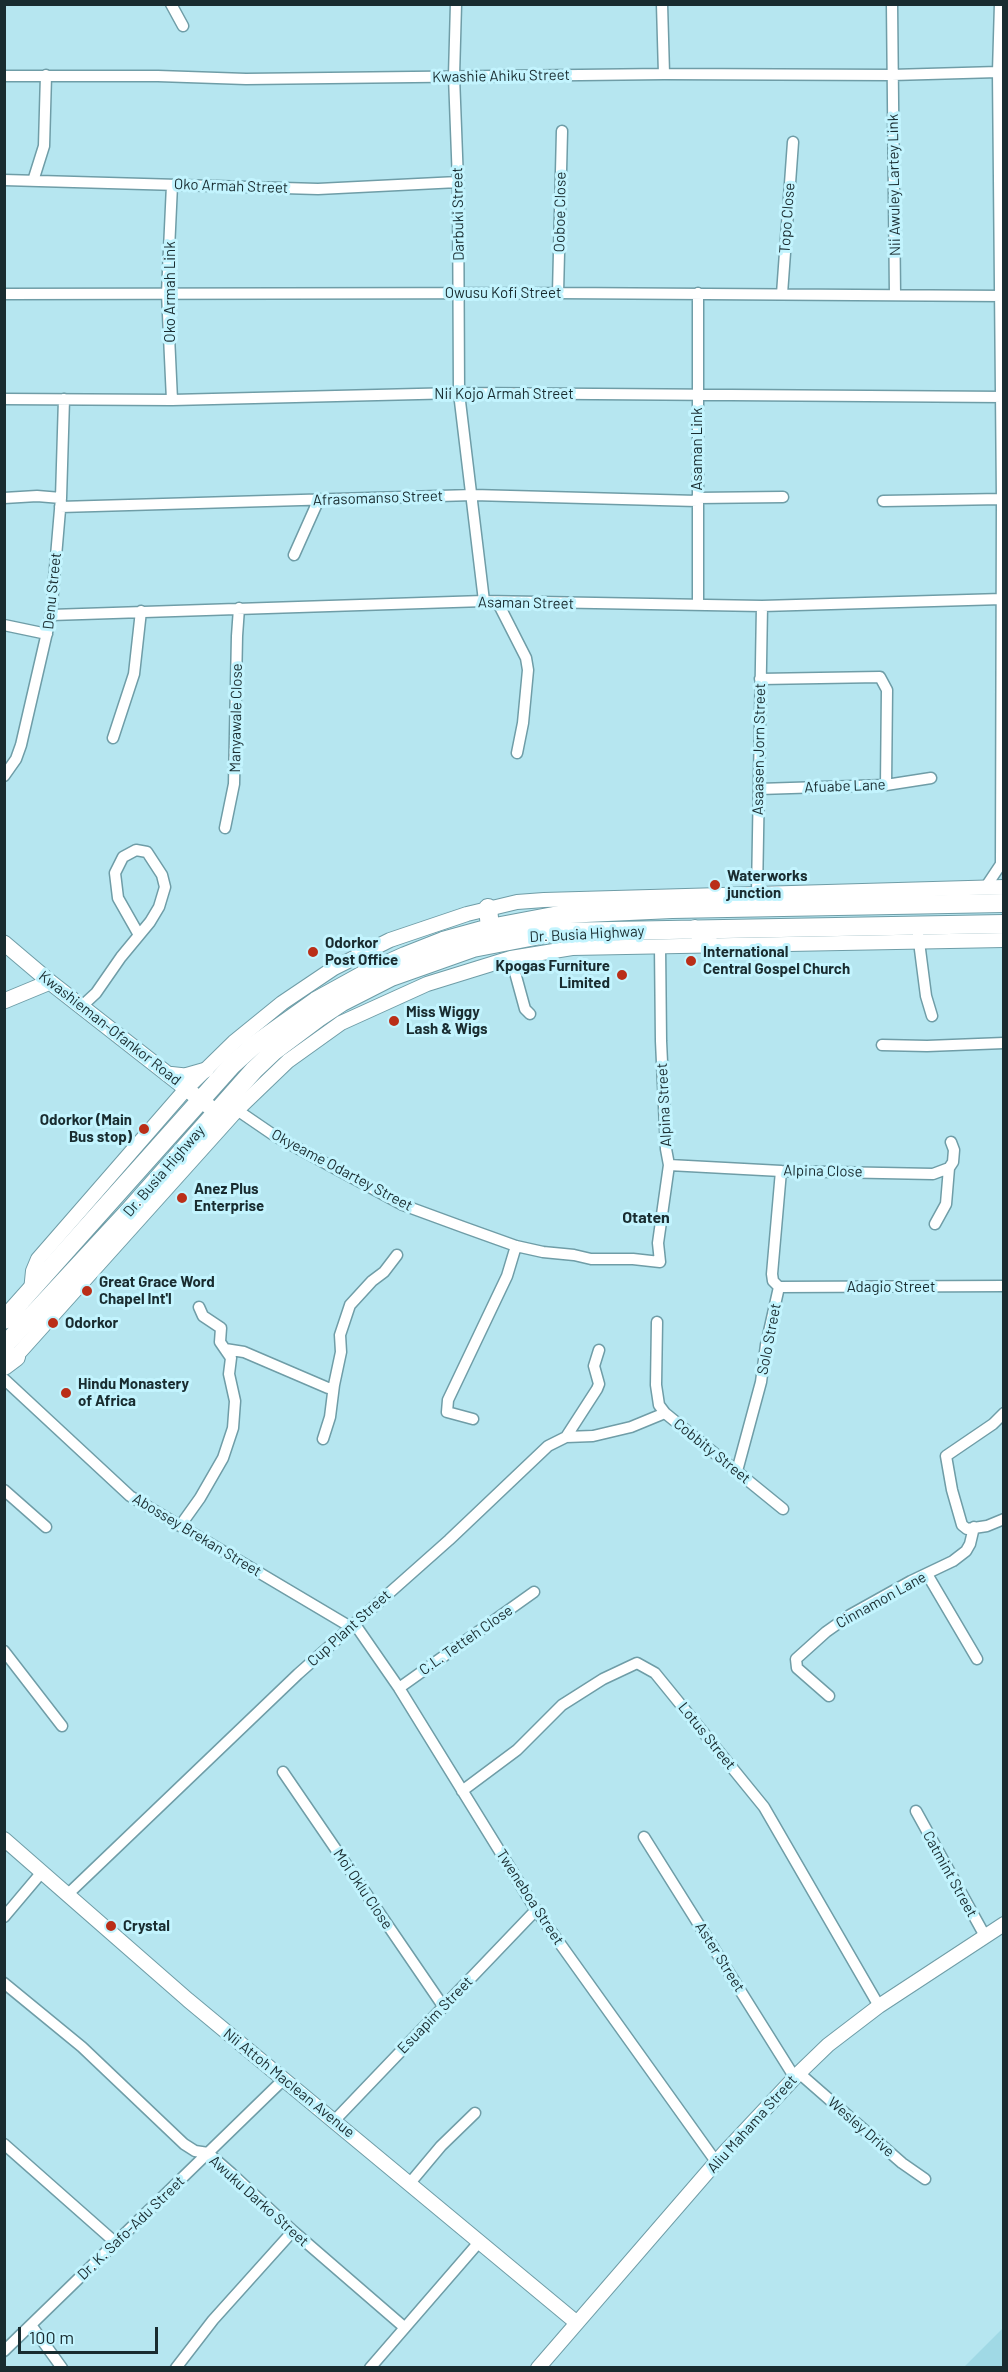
<!DOCTYPE html>
<style>
body{margin:0}
#map{position:relative;width:1008px;height:2372px;overflow:hidden;background:#b6e6f0;font-family:Barlow,sans-serif}
canvas{display:block}
.frame{position:absolute;inset:0;border:6px solid #192c30;pointer-events:none}
.scale{position:absolute;left:18px;top:2327px;width:140px;height:27px;box-sizing:border-box;border:3px solid #192c30;border-top:0;padding-left:8px;font-size:18px;line-height:21px;white-space:nowrap;color:#192c30;-webkit-text-stroke:4px #c3f4fe;paint-order:stroke}
</style>
<div id="map">
<canvas width="1008" height="2372"></canvas>
<div class="frame"></div>
<div class="scale">100 m</div>
</div>
<script>
const ctx = document.querySelector('canvas').getContext('2d');
ctx.lineJoin = 'round';
function paint(path, color) { ctx.fillStyle = color; ctx.fill(path, 'evenodd'); }
const shape = rows => new Path2D(rows.map(r => 'M' + r).join(''));
function trace(path, color, width, dash) { ctx.strokeStyle = color; ctx.lineWidth = width; ctx.lineCap = dash ? 'butt' : 'round'; ctx.setLineDash(dash || []); ctx.stroke(path); }
function drawText(font, color, halo, rows, align = 'center') {
  ctx.font = font + ' Barlow,sans-serif'; ctx.lineWidth = 6; ctx.setLineDash([]); ctx.textBaseline = 'middle'; ctx.strokeStyle = halo; ctx.fillStyle = color; for (const [text, x, y, turn = 0] of rows) {
    ctx.save(); ctx.translate(x, y); ctx.rotate((+turn || 0) * Math.PI / 180); ctx.textAlign = isNaN(turn) ? turn : align; if (halo) ctx.strokeText(text, 0, 0); ctx.fillText(text, 0, 0); ctx.restore();
  }
}
paint(shape([
 [1003,2328,1003,2367,964,2367]
]), '#a0d9e5');
const minor = shape([
 [171,4,183,26],
 [456,4,454,76,458,182,459,393,484,601],
 [662,4,664,74],
 [892,4,895,295],
 [4,76,158,76,246,79,664,74,892,75,998,72],
 [4,180,318,189,458,182],
 [33,181,44,146,46,75],
 [558,293,562,131],
 [4,294,558,293,1004,296],
 [782,294,793,142],
 [4,399,172,400,459,393,1004,397],
 [172,400,167,293,172,185],
 [4,498,37,496,61,498],
 [697,498,783,497],
 [883,501,1002,499],
 [60,507,473,495,697,501],
 [294,555,319,499],
 [498,603,526,658,528,670,523,723,517,753],
 [698,605,698,293],
 [51,615,484,601,762,606,1002,599],
 [4,625,47,634],
 [760,679,880,677,887,690,886,785],
 [113,738,134,674,141,611],
 [4,776,16,759,21,745,51,615,61,498,64,399],
 [759,789,886,785,931,778],
 [225,828,234,784,237,636,239,608],
 [985,888,1001,864,1002,499,998,72,1000,4],
 [757,893,762,606],
 [918,934,926,996,932,1016],
 [511,958,525,1009,530,1014],
 [82,1006,96,993,121,957,150,922,159,907,165,887,162,875,147,852,136,850,123,857,115,873,118,898,139,935],
 [882,1045,927,1046,1004,1043],
 [237,1110,275,1136,403,1205,463,1227,516,1246,543,1252,574,1255,591,1259,633,1259,660,1262,658,1243,669,1165,666,1149,661,1041,660,946],
 [669,1165,781,1171,933,1174,949,1168,953,1162,954,1150,951,1142],
 [935,1224,946,1204,949,1168],
 [779,1287,1004,1286],
 [779,1287,773,1281,772,1274,781,1171],
 [657,1322,656,1385,659,1405,665,1413,783,1509],
 [225,1349,244,1352,328,1388,332,1388,334,1385,341,1352,340,1335,350,1305,372,1281,384,1272,397,1255],
 [4,1379,130,1496,349,1626],
 [1004,1413,993,1424,946,1456,952,1490,962,1525,967,1529,987,1526,1004,1519],
 [473,1419,447,1412,448,1400,507,1276,516,1246],
 [566,1437,597,1389,599,1384,594,1366,599,1350],
 [323,1439,330,1417,334,1385],
 [737,1471,761,1382,766,1345,779,1287],
 [4,1490,46,1527],
 [180,1526,200,1498,223,1458,233,1428,235,1401,229,1374,231,1358,220,1342,221,1328,203,1316,199,1307],
 [927,1574,977,1659],
 [354,1623,399,1688,536,1910,717,2163],
 [4,1651,62,1726],
 [399,1688,534,1592],
 [829,1696,797,1668,796,1659,826,1632,850,1615,911,1581,953,1561,966,1551,970,1544,974,1527],
 [283,1772,443,2006],
 [462,1791,517,1750,562,1705,603,1679,637,1663,655,1673,764,1807,879,2006],
 [916,1811,985,1936],
 [644,1837,795,2078],
 [67,1895,298,1674,449,1540,548,1446,566,1437,593,1436,631,1427,665,1413],
 [4,1917,42,1872],
 [4,1983,82,2047,184,2144,195,2151,208,2153,231,2173,293,2231,404,2327],
 [799,2073,902,2163,925,2179],
 [335,2120,536,1910],
 [4,2144,116,2243],
 [410,2183,441,2146,475,2113],
 [31,2325,62,2368],
 [4,2351,284,2079],
 [176,2368,213,2320,293,2231],
 [370,2368,480,2241]
]);
const tertiary = shape([
 [31,1291,33,1271,38,1259,186,1089,234,1042,282,1003,334,968,390,940,467,914,517,902,544,900,1004,887],
 [9,1364,237,1110,288,1061,341,1023,427,984,511,958,572,948,1004,940],
 [4,1839,188,2000,577,2323],
 [538,2368,724,2153,799,2073,828,2045,879,2006,1004,1924]
]);
const secondary = shape([
 [4,943,50,982,216,1112],
 [4,1001,50,982],
 [167,1074,185,1076,206,1070]
]);
const trunk = shape([
 [488,908,490,928],
 [695,929,711,946],
 [4,1320,232,1065,253,1046,316,1001,365,974,405,956,443,941,490,928,564,914,672,909,1004,903],
 [4,1346,129,1211,254,1070,274,1051,318,1018,342,1002,391,977,473,948,556,932,1004,924],
 [4,1366,16,1357]
]);
trace(minor, '#6f9da7', 13);
trace(tertiary, '#6f9da7', 16);
trace(secondary, '#6f9da7', 17);
trace(trunk, '#6f9da7', 20);
trace(minor, '#fff', 10);
trace(tertiary, '#fff', 14);
trace(secondary, '#fff', 15);
trace(trunk, '#fff', 18);
for (const [x, y, r, color] of [
 [715,885,6,"#ba2e18"],
 [313,952,6,"#ba2e18"],
 [691,961,6,"#ba2e18"],
 [622,975,6,"#ba2e18"],
 [394,1021,6,"#ba2e18"],
 [144,1129,6,"#ba2e18"],
 [182,1198,6,"#ba2e18"],
 [87,1291,6,"#ba2e18"],
 [53,1323,6,"#ba2e18"],
 [66,1393,6,"#ba2e18"],
 [111,1926,6,"#ba2e18"]
]) { const dot = new Path2D(); dot.arc(x, y, r, 0, 2 * Math.PI); ctx.fillStyle = color; ctx.fill(dot); trace(dot, '#c3f4fe', 2); }
drawText('15px', '#192c30', '#c3f4fe', [
 ["Kwashie Ahiku Street",501,76,-1],
 ["Nii Awuley Lartey Link",894,185,-91],
 ["Oko Armah Street",231,186,2],
 ["Ooboe Close",560,212,-89],
 ["Darbuki Street",458,214,-91],
 ["Topo Close",787,218,-86],
 ["Oko Armah Link",170,292,-90],
 ["Owusu Kofi Street",503,293],
 ["Nii Kojo Armah Street",504,394],
 ["Asaman Link",697,449,-90],
 ["Afrasomanso Street",378,498,-2],
 ["Denu Street",52,591,-84],
 ["Asaman Street",526,603,1],
 ["Manyawale Close",236,718,-89],
 ["Asaasen Jorn Street",759,749,-89],
 ["Afuabe Lane",845,786,-2],
 ["Dr. Busia Highway",587,934,-3],
 ["Kwashieman-Ofankor Road",110,1028,38],
 ["Alpina Street",664,1105,-93],
 ["Okyeame Odartey Street",342,1170,28],
 ["Dr. Busia Highway",164,1171,-49],
 ["Alpina Close",823,1171,1],
 ["Adagio Street",891,1287],
 ["Solo Street",769,1339,-79],
 ["Cobbity Street",712,1451,39],
 ["Abossey Brekan Street",197,1535,31],
 ["Cinnamon Lane",881,1600,-29],
 ["Cup Plant Street",349,1628,-42],
 ["C.L. Tetteh Close",466,1640,-35],
 ["Lotus Street",707,1736,51],
 ["Catmint Street",950,1874,61],
 ["Moi Oklu Close",363,1889,56],
 ["Tweneboa Street",530,1897,57],
 ["Aster Street",720,1957,58],
 ["Esuapim Street",435,2015,-46],
 ["Nii Attoh Maclean Avenue",289,2083,39],
 ["Aliu Mahama Street",752,2124,-48],
 ["Wesley Drive",861,2127,41],
 ["Awuku Darko Street",259,2201,42],
 ["Dr. K. Safo-Adu Street",131,2228,-44]
]);
drawText('bold 15px', '#192c30', '#c3f4fe', [
 ["Waterworks",727,876],
 ["junction",727,893],
 ["Odorkor",325,943],
 ["Post Office",325,960],
 ["International",703,952],
 ["Central Gospel Church",703,969],
 ["Kpogas Furniture",610,966,"right"],
 ["Limited",610,983,"right"],
 ["Miss Wiggy",406,1012],
 ["Lash & Wigs",406,1029],
 ["Odorkor (Main",132,1120,"right"],
 ["Bus stop)",132,1137,"right"],
 ["Anez Plus",194,1189],
 ["Enterprise",194,1206],
 ["Great Grace Word",99,1282],
 ["Chapel Int'l",99,1299],
 ["Odorkor",65,1323],
 ["Hindu Monastery",78,1384],
 ["of Africa",78,1401],
 ["Crystal",123,1926]
], 'left');
drawText('bold 16px', '#192c30', '#c3f4fe', [
 ["Otaten",646,1218]
]);
</script>
